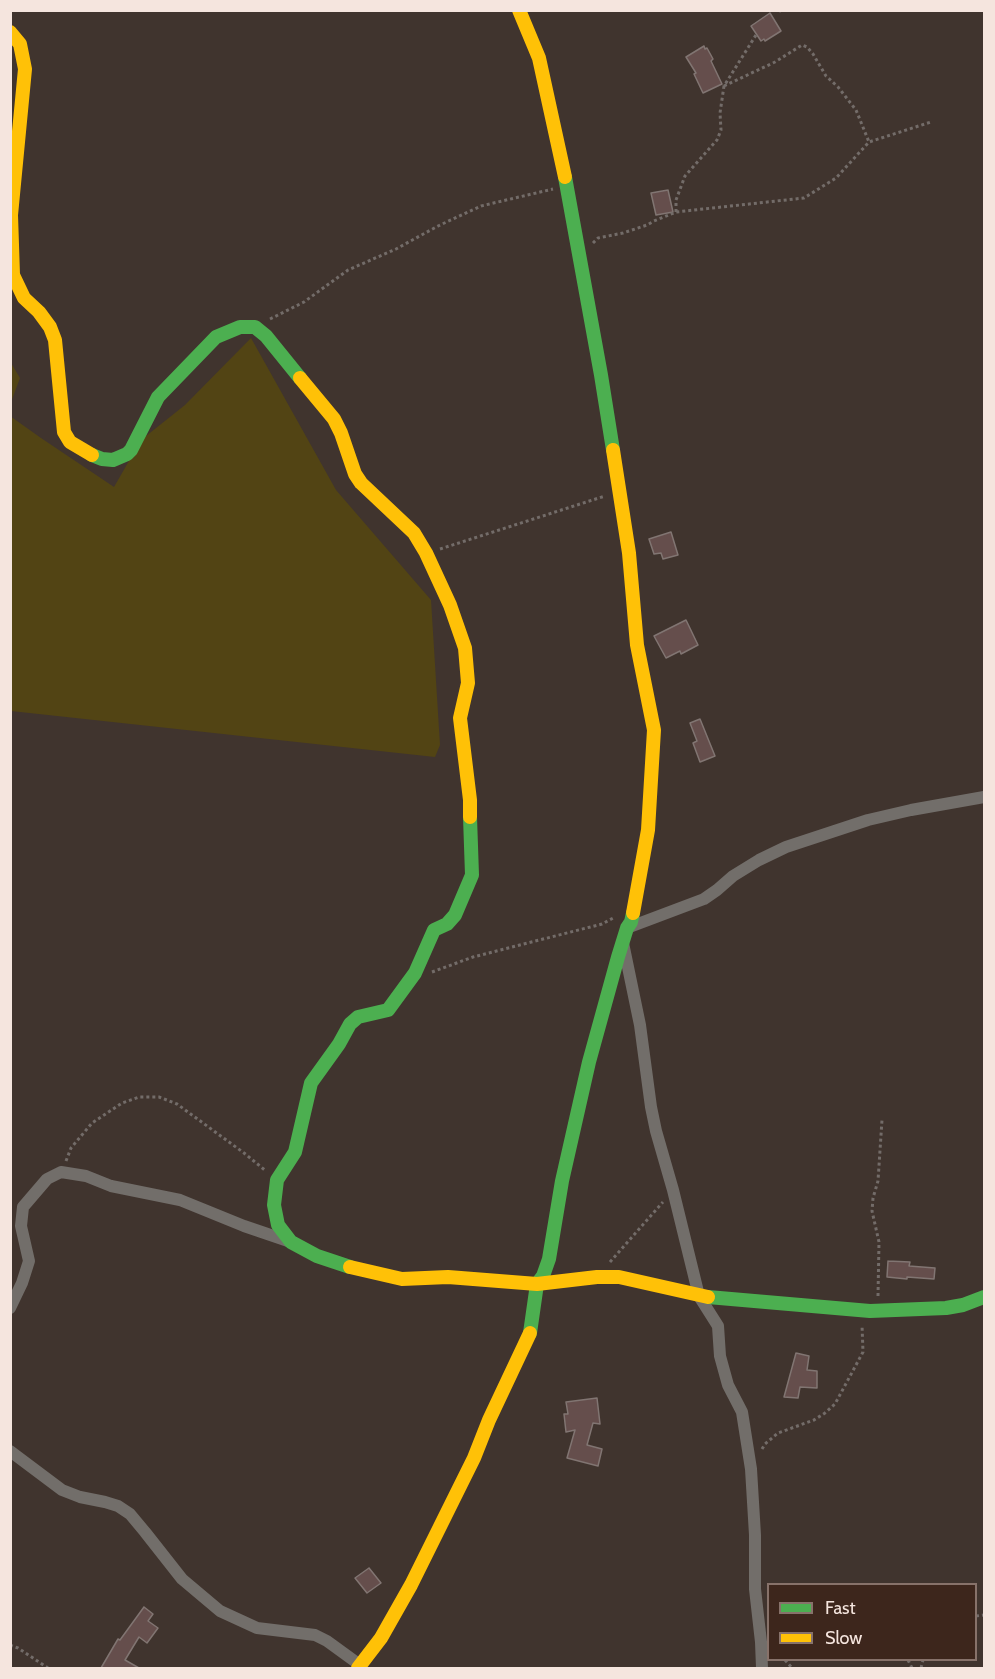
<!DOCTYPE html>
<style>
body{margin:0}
#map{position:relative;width:995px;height:1679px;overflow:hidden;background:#40342e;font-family:Cabin,sans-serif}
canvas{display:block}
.frame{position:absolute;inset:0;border:12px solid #f5e5de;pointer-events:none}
.legend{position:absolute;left:767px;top:1583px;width:210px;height:78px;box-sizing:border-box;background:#3d261c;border:2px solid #87726a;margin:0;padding:8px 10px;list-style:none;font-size:18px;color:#f5e5de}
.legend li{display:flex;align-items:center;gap:12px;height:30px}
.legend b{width:30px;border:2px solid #87726a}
</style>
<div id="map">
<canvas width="995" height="1679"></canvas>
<div class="frame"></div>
<ul class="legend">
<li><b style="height:8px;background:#4caf50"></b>Fast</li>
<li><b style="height:8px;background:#ffc107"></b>Slow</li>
</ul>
</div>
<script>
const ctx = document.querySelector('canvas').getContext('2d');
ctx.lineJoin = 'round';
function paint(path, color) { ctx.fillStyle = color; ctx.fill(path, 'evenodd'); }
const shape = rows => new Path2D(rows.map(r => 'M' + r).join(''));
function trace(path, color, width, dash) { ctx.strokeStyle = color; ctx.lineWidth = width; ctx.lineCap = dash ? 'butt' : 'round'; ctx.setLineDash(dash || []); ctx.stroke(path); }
paint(shape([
 [251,338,336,490,431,600,440,745,435,757,11,711,10,416,41,438,114,487,141,440,185,405],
 [11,363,20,378,11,402]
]), '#524414');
const building = shape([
 [770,13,781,31,765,41,764,39,761,41,751,26,770,13],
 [704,46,705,49,707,48,713,59,711,61,722,84,703,93,694,74,696,73,686,57,704,46],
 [668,190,673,212,656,215,651,193,668,190],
 [671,532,678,555,663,559,661,553,654,554,649,539,671,532],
 [686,620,698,645,681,654,680,651,666,658,654,636,686,620],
 [700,719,715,756,700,762,693,743,697,741,690,723,700,719],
 [888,1261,910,1262,909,1266,935,1268,934,1279,907,1277,907,1279,887,1277,888,1261],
 [796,1353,809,1356,807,1370,817,1371,817,1388,800,1387,798,1398,784,1397,796,1353],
 [597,1398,600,1424,593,1423,587,1445,602,1449,598,1466,567,1458,575,1430,566,1432,564,1414,568,1414,566,1402,597,1398],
 [369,1568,381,1583,367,1593,355,1578,369,1568],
 [144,1607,153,1614,148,1621,158,1628,147,1643,139,1637,125,1660,139,1668,101,1668,118,1639,120,1640,144,1607]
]);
paint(building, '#654e4c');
trace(building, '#817572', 1.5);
trace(shape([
 [779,12,780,10],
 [724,86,775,62,802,45,807,47,813,54,826,76,838,87,856,110,869,142],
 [676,212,676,200,685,176,717,140,721,130,720,113,724,86,756,35],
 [593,243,598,238,623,233,647,225,654,221,676,212,804,198,836,178,869,142,931,122],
 [270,319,304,302,348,270,396,249,438,226,481,206,553,189],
 [440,549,605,496],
 [432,972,473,957,602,924,615,917],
 [66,1161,71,1148,92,1123,122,1103,139,1097,159,1097,177,1104,244,1153,266,1171],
 [610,1262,663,1202],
 [878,1296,879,1242,872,1211,873,1198,878,1181,882,1120],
 [762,1449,765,1444,778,1433,814,1420,825,1413,835,1404,863,1352,862,1325],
 [976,1616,984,1615],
 [10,1645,18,1648,48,1668],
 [785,1660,792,1668],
 [908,1660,912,1668],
 [921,1668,923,1660]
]), '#736c69', 3, [3, 3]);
trace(shape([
 [627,928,704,899,717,890,733,876,759,860,786,847,868,820,911,810,984,797],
 [623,943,640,1025,651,1107,656,1131,673,1190,699,1296,718,1326,720,1356,728,1385,742,1412,751,1469,755,1535,755,1589,761,1642,762,1668],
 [10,1308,22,1283,29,1261,21,1226,23,1207,47,1179,61,1172,86,1176,111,1186,180,1200,244,1226,291,1242],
 [10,1451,62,1490,80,1497,105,1502,118,1506,130,1514,145,1532,182,1579,220,1611,257,1628,315,1635,327,1641,360,1665]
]), '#726e6a', 12);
trace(shape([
 [565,177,601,375,613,450],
 [92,455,102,459,113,460,127,454,131,450,158,397,216,337,240,327,255,327,266,336,300,378],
 [350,1267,317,1256,291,1242,278,1225,274,1205,277,1180,295,1152,311,1083,339,1044,350,1024,358,1017,388,1010,415,973,434,930,447,924,455,915,472,875,470,817],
 [708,1297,870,1311,946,1308,963,1305,984,1297],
 [530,1333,537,1284,543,1276,549,1259,562,1181,589,1062,618,957,627,928,631,922,633,913]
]), '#4caf50', 14);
trace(shape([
 [519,10,539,58,565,177],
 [10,32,20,44,25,69,11,215,13,275,24,298,39,312,50,327,55,340,64,432,70,442,92,455],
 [300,378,334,419,341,433,355,474,361,483,414,533,426,553,450,605,465,648,468,683,460,718,470,800,470,817],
 [613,450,629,553,637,645,654,730,648,830,633,913],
 [350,1267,402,1279,448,1277,537,1284,597,1277,619,1277,708,1297],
 [358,1668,381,1638,411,1585,474,1458,489,1420,530,1333]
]), '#ffc107', 14);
</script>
